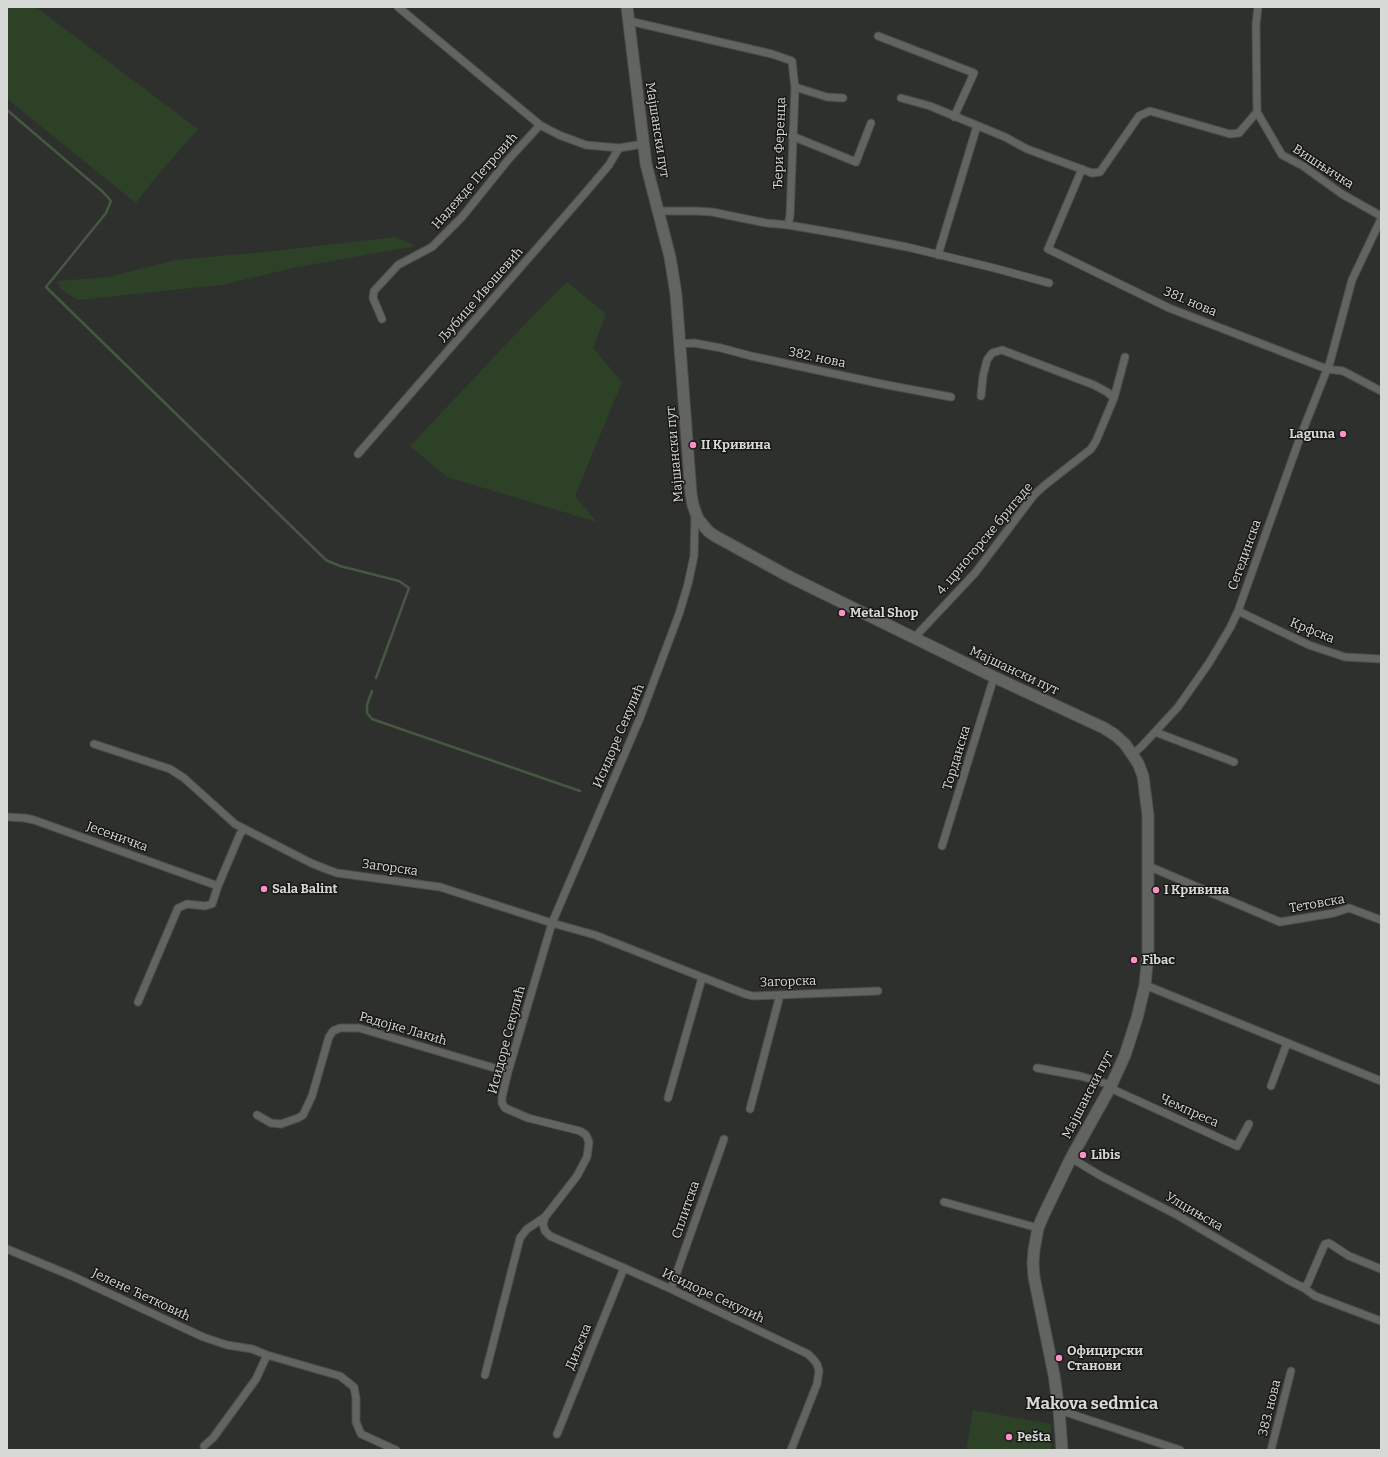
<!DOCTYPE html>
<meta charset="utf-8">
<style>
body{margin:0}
#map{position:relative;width:1388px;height:1457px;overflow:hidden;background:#2e302d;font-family:Bitter,serif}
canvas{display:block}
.frame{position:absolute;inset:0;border:8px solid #d7d9d7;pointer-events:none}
</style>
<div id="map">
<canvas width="1388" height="1457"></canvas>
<div class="frame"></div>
</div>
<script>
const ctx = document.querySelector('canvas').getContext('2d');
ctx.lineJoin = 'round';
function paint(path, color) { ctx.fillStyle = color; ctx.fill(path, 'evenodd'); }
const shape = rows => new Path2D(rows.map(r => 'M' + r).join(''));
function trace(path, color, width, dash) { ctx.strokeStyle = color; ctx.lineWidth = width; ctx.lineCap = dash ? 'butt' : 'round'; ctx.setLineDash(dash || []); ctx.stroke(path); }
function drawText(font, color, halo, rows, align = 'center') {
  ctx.font = font + ' Bitter,serif'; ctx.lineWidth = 3; ctx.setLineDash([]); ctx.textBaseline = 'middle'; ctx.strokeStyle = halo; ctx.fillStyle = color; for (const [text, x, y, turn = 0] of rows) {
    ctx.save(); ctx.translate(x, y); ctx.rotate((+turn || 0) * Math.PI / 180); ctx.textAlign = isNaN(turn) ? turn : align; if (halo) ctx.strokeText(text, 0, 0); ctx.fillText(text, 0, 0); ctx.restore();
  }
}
paint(shape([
 [7,7,36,7,198,129,151,183,136,203,7,99],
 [395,237,416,246,298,267,221,285,77,300,61,289,58,281,108,277,176,260,265,252],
 [567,282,606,314,593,348,622,382,575,496,597,522,447,477,410,446,529,320],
 [973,1410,1051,1424,1051,1450,966,1450]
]), '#2d4127');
trace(shape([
 [7,110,103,192,111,201,106,213,46,287,326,560,340,566,399,581,409,588,376,678],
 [372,691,367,705,367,713,372,719,580,791]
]), '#455841', 2.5);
const street = shape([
 [398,7,540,125,559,135,586,145,619,148,643,144],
 [1258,7,1256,24,1257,112,1282,155,1303,166,1342,194,1381,216],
 [629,21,772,54,792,61,795,88,790,216,788,225],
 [878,36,974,73,954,117],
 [795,88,798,88,827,97,843,98],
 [901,98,930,106,1005,137,1027,149,1092,173,1100,172,1139,116,1150,111,1230,134,1239,133,1257,112],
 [792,136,856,162,871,123],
 [1082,169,1048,249,1169,308,1327,369,1343,371,1381,391],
 [658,211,695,211,712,212,766,223,788,225,841,234,907,247,994,268,1049,283],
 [938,255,977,126],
 [382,319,373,298,374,291,398,265,432,247,462,217,508,160,540,125],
 [679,344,694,343,721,348,751,356,882,384,951,397],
 [981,396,983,376,987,360,992,353,1002,350,1094,385,1107,392,1114,398],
 [358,454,586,192,609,165,619,148],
 [695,516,694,556,688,584,679,614,640,718,552,923,508,1072,502,1097,502,1103,505,1108,528,1118,580,1131,586,1135,589,1142,587,1157,577,1176,545,1217,543,1224,545,1231,550,1236,624,1268,671,1289,808,1354,813,1359,817,1364,819,1371,817,1384,791,1450],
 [1238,611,1309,645,1345,657,1381,659],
 [914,638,975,573,1034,495,1045,485,1091,449,1096,441,1114,398,1125,357],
 [1155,732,1234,762],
 [94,744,170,769,184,778,235,824,311,863,326,869,337,873,440,887,552,923,595,935,745,994,753,996,878,991],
 [1133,754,1142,746,1178,707,1209,663,1230,628,1238,611,1301,435,1330,362,1352,280,1381,219],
 [7,817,25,818,34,820,218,886],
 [942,846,994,677],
 [1148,866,1280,922,1334,913,1349,908,1381,920],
 [1145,985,1381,1081],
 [138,1002,178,908,187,904,205,906,212,904,218,886,240,834,244,829],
 [1037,1068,1080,1076,1111,1085],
 [1271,1086,1287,1043],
 [1110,1088,1237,1146,1249,1124],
 [668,1098,702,978],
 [750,1109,780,995],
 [257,1115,271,1123,281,1124,298,1118,303,1115,312,1096,329,1037,333,1031,340,1028,359,1028,508,1072],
 [1071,1158,1101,1176,1177,1215,1290,1281,1304,1288,1308,1283,1323,1248,1325,1244,1329,1243,1349,1256,1381,1269],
 [944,1202,1038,1228],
 [7,1249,72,1276,203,1337,227,1345,252,1349,267,1355,340,1376,354,1387,356,1398,356,1422,361,1434,396,1450],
 [1304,1288,1315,1296,1381,1321],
 [671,1289,724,1139],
 [485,1375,520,1238,527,1229,545,1217],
 [1059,1410,1180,1450],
 [557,1434,624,1268],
 [204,1446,213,1438,256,1379,267,1355],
 [1271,1450,1291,1371]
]);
const secondary = shape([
 [627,7,646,164,670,257,676,294,691,494,693,505,698,519,708,531,715,536,790,577,994,677,1104,728,1115,735,1125,744,1138,763,1143,776,1148,815,1148,954,1145,985,1137,1018,1125,1055,1110,1088,1071,1158,1044,1214,1038,1228,1034,1250,1033,1263,1034,1277,1054,1375,1059,1410,1062,1450]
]);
trace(street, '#4c4e4c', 9);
trace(secondary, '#4c4e4c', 13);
trace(street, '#626461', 7);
trace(secondary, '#626461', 11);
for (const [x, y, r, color] of [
 [1343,434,4,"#fb8fc6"],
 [693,445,4,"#fb8fc6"],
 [842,613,4,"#fb8fc6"],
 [264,889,4,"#fb8fc6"],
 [1156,890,4,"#fb8fc6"],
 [1134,960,4,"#fb8fc6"],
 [1083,1155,4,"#fb8fc6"],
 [1059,1358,4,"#fb8fc6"],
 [1009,1437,4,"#fb8fc6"]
]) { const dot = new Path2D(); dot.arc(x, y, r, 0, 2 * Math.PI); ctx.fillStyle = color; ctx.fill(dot); trace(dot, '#171716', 1.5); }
drawText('13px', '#d7d9d7', '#171716', [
 ["Мајшански пут",657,130,81],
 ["Ђери Ференца",780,143,-88],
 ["Вишњичка",1323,167,33],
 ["Надежде Петровић",475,181,-49],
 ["Љубице Ивошевић",481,295,-49],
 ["381. нова",1190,302,23],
 ["382. нова",817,358,12],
 ["Мајшански пут",675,454,-95],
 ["4. црногорске бригаде",985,539,-50],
 ["Сегединска",1245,555,-70],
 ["Крфска",1312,631,22],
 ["Мајшански пут",1014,671,25],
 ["Исидоре Секулић",619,736,-67],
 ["Торданска",957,758,-73],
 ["Јесеничка",117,837,20],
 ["Загорска",390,868,8],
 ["Тетовска",1317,904,-10],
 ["Загорска",788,982,-2],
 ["Радојке Лакић",403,1029,16],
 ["Исидоре Секулић",507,1040,-75],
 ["Мајшански пут",1088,1095,-63],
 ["Чемпреса",1189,1111,24],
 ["Сплитска",686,1210,-71],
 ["Улцињска",1194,1212,30],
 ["Јелене Ћетковић",141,1295,25],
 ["Исидоре Секулић",713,1296,25],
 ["Диљска",579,1347,-68],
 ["383. нова",1270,1408,-76]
]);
drawText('bold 13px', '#d7d9d7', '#171716', [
 ["Laguna",1335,434,"right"],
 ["II Кривина",701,445],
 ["Metal Shop",850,613],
 ["Sala Balint",272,889],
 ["I Кривина",1164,890],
 ["Fibac",1142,960],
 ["Libis",1091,1155],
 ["Официрски",1067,1351],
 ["Станови",1067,1366],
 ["Pešta",1017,1437]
], 'left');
drawText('bold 17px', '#d7d9d7', '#171716', [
 ["Makova sedmica",1092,1404]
]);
</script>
